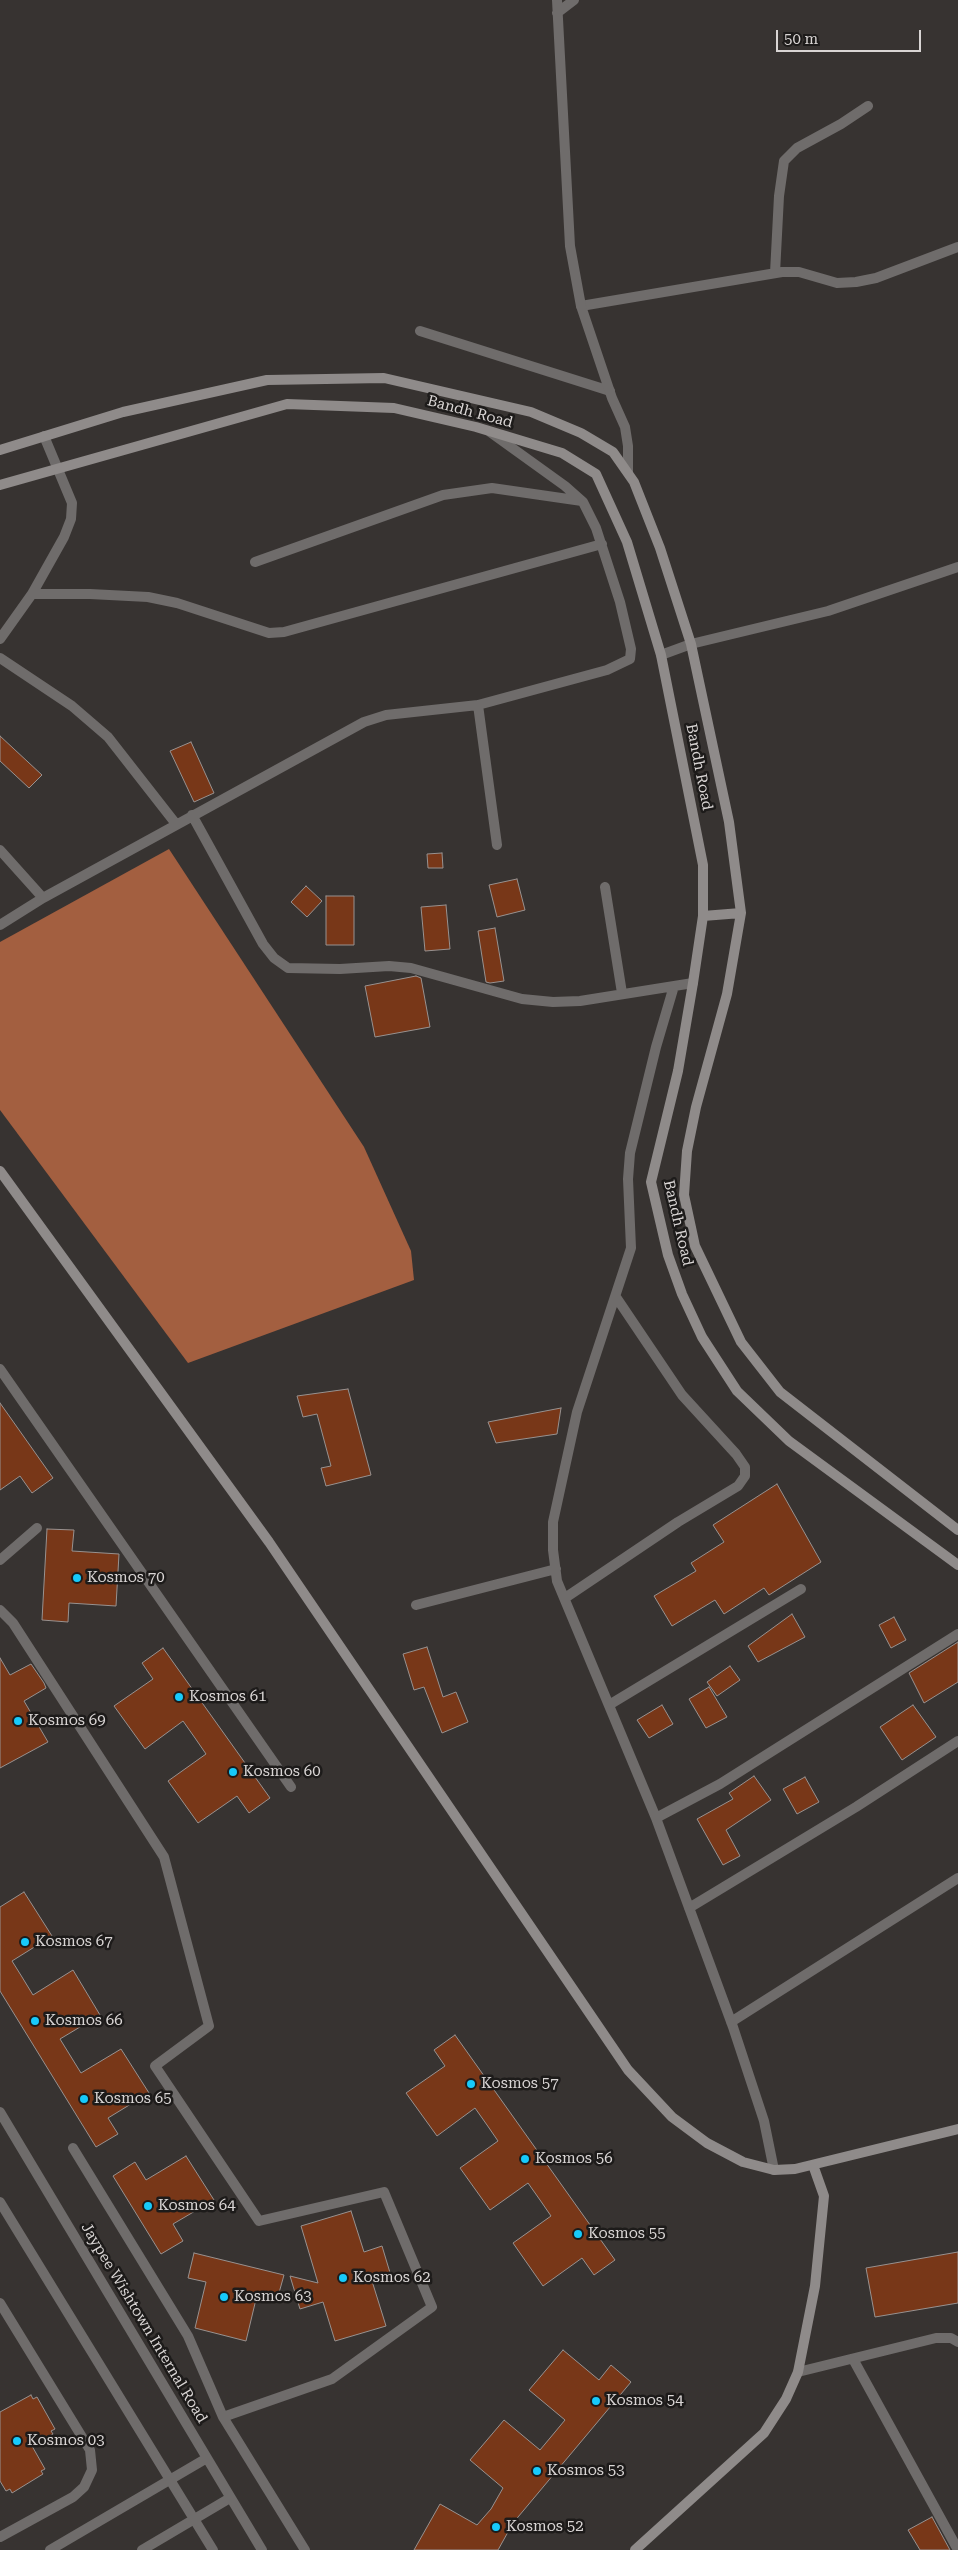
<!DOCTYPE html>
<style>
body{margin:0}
#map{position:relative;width:958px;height:2550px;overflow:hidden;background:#373331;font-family:"Roboto Serif",serif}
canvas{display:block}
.scale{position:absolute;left:776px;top:30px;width:145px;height:22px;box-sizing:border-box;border:2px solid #d9d5d4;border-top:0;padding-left:6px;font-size:15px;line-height:18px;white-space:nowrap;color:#d9d5d4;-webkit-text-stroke:4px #1d1b1a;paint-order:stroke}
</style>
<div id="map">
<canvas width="958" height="2550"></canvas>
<div class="scale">50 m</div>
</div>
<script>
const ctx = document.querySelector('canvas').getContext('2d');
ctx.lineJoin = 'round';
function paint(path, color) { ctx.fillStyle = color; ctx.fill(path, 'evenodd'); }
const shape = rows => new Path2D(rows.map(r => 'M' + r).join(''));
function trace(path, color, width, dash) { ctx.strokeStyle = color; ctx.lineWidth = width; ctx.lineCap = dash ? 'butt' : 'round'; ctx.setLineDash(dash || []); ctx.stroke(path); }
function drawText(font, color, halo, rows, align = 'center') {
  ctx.font = font + ' "Roboto Serif",serif'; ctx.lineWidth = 5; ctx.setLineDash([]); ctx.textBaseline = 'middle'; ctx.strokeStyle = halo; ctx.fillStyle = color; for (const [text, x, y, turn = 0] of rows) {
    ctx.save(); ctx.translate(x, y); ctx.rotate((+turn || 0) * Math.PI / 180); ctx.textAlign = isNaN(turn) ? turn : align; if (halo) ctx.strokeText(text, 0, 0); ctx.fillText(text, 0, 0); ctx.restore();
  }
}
paint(shape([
 [169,849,364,1147,411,1251,414,1280,188,1363,0,1110,0,942]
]), '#a35f40');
const building = shape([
 [0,736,42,775,29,788,0,761,0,736],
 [191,742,214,793,194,802,170,751,191,742],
 [442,853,443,868,428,868,427,854,442,853],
 [517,879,525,910,497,917,489,885,517,879],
 [306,886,322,901,307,917,291,902,306,886],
 [326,896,354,896,354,945,326,945,326,896],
 [446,905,450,949,425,951,421,907,446,905],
 [495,928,504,981,490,983,486,982,478,931,495,928],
 [416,976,421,978,430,1027,375,1037,365,986,416,976],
 [348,1389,371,1475,326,1486,321,1468,331,1466,317,1414,303,1417,297,1396,348,1389],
 [0,1403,53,1478,32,1493,20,1476,0,1490,0,1403],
 [561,1408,557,1434,496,1443,488,1422,561,1408],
 [777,1484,821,1562,769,1595,764,1588,724,1614,715,1600,672,1626,654,1596,696,1571,691,1563,724,1542,713,1525,777,1484],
 [47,1529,74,1530,72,1551,119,1554,116,1606,69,1603,68,1622,42,1620,47,1529],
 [792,1614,805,1637,758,1662,748,1646,792,1614],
 [894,1617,906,1640,891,1648,879,1625,894,1617],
 [958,1642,958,1682,924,1703,909,1673,958,1642],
 [427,1647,443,1697,456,1692,468,1722,442,1733,424,1687,414,1690,403,1654,427,1647],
 [163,1648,270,1798,249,1813,237,1796,198,1823,168,1781,206,1754,195,1738,183,1721,145,1749,114,1706,153,1679,142,1663,163,1648],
 [0,1658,10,1675,31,1664,44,1683,46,1688,24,1701,48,1742,0,1768,0,1658],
 [730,1666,740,1680,717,1696,707,1682,730,1666],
 [709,1687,727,1717,706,1728,689,1699,709,1687],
 [662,1705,673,1724,649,1738,637,1720,662,1705],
 [913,1705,936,1737,902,1760,880,1727,913,1705],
 [754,1776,771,1800,726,1830,740,1856,723,1865,697,1819,733,1799,729,1793,754,1776],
 [805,1777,819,1802,797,1814,783,1789,805,1777],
 [24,1892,52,1936,12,1961,22,1977,33,1995,73,1970,100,2015,60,2039,81,2073,121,2049,149,2093,108,2118,118,2134,96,2147,0,1991,0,1907,24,1892],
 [455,2035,615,2260,594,2275,582,2258,543,2286,513,2243,551,2216,540,2200,528,2183,490,2210,460,2168,498,2141,487,2125,475,2108,437,2136,406,2093,445,2066,434,2050,455,2035],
 [186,2156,214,2200,173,2224,183,2241,161,2254,113,2176,135,2162,146,2180,186,2156],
 [351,2211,364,2252,382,2246,391,2276,372,2281,386,2326,335,2341,323,2302,300,2309,290,2276,318,2283,301,2226,351,2211],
 [958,2252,958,2303,875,2317,866,2268,958,2252],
 [194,2253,284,2275,277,2300,257,2295,246,2341,195,2328,206,2282,188,2278,194,2253],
 [563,2350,599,2380,611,2365,631,2382,513,2523,498,2550,414,2550,440,2504,477,2525,491,2509,503,2488,470,2460,504,2420,540,2450,565,2420,529,2390,563,2350],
 [31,2395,33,2399,37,2397,55,2429,51,2431,53,2434,32,2446,45,2469,41,2471,43,2474,12,2493,10,2489,6,2491,0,2481,0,2412,31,2395],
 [932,2517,950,2550,920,2550,908,2530,932,2517]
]);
paint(building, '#783718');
trace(building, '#989290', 1);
trace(shape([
 [775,273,779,196,784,161,797,148,841,124,868,106],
 [581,306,782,272,799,272,837,283,856,282,876,278,958,247],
 [420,331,610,391],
 [661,655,691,644,828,611,958,567]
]), '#6f6c6b', 10);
trace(shape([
 [557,0,570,246,581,306,612,398,625,427,628,446,628,472],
 [557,13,574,0],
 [255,562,443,495,492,488,582,501],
 [32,594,90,594,148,597,177,603,269,633,284,632,602,544],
 [0,639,32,594,64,537,71,519,72,503,44,436],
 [0,658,72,706,108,737,176,824],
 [478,705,497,845],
 [192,815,263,944,274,958,288,968,340,969,389,966,411,968,522,999,553,1002,580,1001,693,983],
 [0,850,43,898],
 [605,887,622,993],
 [0,925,43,898,364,722,386,715,478,705,607,670,630,659,631,649,620,602,596,528,583,502,565,486,490,432],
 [674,986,656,1047,630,1153,628,1179,631,1248,577,1412,553,1522,553,1550,557,1581,656,1818,733,2027,764,2121,774,2170],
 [0,1369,291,1787],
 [0,1560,37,1528],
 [565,1598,678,1522,738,1486,745,1476,745,1467,736,1454,682,1395,616,1297],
 [416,1605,556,1569],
 [0,1610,13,1623,164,1857,209,2026,155,2066,259,2221,384,2192,432,2307,332,2379,223,2417],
 [609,1705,801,1589],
 [656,1818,720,1784,958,1634],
 [689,1908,856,1807,958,1741],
 [731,2022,958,1878],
 [0,2112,262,2550],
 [73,2148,188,2336,223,2417,305,2550],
 [0,2202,213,2550],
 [0,2303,90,2450,92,2470,84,2487,73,2497,0,2537],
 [853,2359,958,2550],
 [798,2372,936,2338,951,2338,958,2342],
 [50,2550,207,2458],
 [142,2550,230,2498]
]), '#6f6c6b', 10);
trace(shape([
 [0,450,123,412,267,380,384,378,531,412,581,433,613,452,634,482,660,548,691,644,729,822,741,913,727,994,696,1107,687,1151,684,1195,695,1246,741,1342,780,1392,958,1530],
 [0,485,287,404,394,408,476,427,562,453,596,474,627,542,661,655,703,865,703,916,693,983,678,1071,651,1182,668,1255,682,1294,702,1337,737,1391,789,1441,958,1565],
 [703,916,741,913],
 [0,1171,269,1542,628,2070,672,2117,707,2143,743,2162,774,2170,795,2169,958,2129],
 [635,2550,764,2433,786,2399,798,2372,815,2286,824,2196,813,2165]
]), '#8f8b8a', 10);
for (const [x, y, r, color] of [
 [77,1578,5,"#17cafb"],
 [179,1697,5,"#17cafb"],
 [18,1721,5,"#17cafb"],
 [233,1772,5,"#17cafb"],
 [25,1942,5,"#17cafb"],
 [35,2021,5,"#17cafb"],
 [471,2084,5,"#17cafb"],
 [84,2099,5,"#17cafb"],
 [525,2159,5,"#17cafb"],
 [148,2206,5,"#17cafb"],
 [578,2234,5,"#17cafb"],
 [343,2278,5,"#17cafb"],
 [224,2297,5,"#17cafb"],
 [596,2401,5,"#17cafb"],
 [17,2441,5,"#17cafb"],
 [537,2471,5,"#17cafb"],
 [496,2527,5,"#17cafb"]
]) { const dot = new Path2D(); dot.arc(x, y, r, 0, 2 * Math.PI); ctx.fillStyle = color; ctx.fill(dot); trace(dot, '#1d1b1a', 2); }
drawText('15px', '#d9d5d4', '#1d1b1a', [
 ["Bandh Road",470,412,15],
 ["Bandh Road",699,767,79],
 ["Bandh Road",678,1223,77],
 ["Jaypee Wishtown Internal Road",144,2323,59]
]);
drawText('15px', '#d9d5d4', '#1d1b1a', [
 ["Kosmos 70",87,1578],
 ["Kosmos 61",189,1697],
 ["Kosmos 69",28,1721],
 ["Kosmos 60",243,1772],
 ["Kosmos 67",35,1942],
 ["Kosmos 66",45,2021],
 ["Kosmos 57",481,2084],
 ["Kosmos 65",94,2099],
 ["Kosmos 56",535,2159],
 ["Kosmos 64",158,2206],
 ["Kosmos 55",588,2234],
 ["Kosmos 62",353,2278],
 ["Kosmos 63",234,2297],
 ["Kosmos 54",606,2401],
 ["Kosmos 03",27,2441],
 ["Kosmos 53",547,2471],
 ["Kosmos 52",506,2527]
], 'left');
</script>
